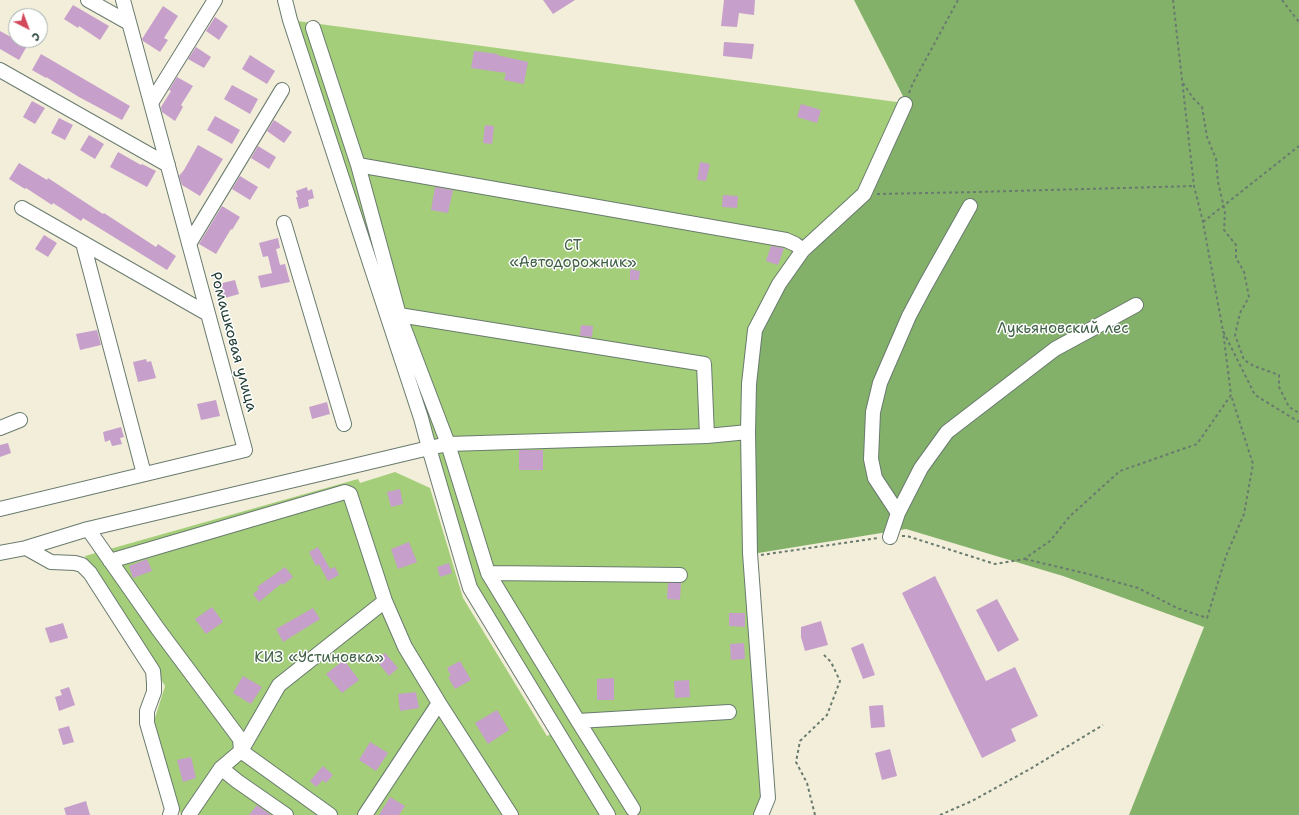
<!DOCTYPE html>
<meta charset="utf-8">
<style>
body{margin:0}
#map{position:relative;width:1299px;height:815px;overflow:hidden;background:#f2eeda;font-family:"Shantell Sans",sans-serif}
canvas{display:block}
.north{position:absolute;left:8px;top:8px;width:40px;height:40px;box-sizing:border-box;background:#fff;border:1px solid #a5b1ae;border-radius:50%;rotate:138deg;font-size:11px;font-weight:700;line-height:16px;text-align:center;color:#1f3d34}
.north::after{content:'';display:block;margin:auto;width:14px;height:18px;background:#d1495b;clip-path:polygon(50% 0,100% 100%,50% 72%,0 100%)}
</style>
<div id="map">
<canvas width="1299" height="815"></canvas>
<div class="north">С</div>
</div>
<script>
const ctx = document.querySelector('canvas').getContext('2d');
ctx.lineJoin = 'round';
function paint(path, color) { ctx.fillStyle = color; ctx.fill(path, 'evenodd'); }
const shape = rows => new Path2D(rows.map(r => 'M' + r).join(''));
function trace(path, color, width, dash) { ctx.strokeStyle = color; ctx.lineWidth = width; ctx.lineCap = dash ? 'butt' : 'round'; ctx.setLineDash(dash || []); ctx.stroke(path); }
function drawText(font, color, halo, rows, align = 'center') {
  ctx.font = font + ' "Shantell Sans",sans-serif'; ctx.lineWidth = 3; ctx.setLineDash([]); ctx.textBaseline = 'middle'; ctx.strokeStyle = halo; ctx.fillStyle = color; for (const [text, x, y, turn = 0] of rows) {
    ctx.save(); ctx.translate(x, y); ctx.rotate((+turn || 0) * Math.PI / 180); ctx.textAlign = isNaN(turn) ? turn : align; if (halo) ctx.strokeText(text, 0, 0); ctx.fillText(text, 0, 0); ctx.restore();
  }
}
paint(shape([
 [290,20,904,103,860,192,800,249,748,385,768,798,761,815,608,815,470,588],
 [395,472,430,488,463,598,547,736,551,734,600,815,181,815,154,721,165,686,85,556,358,479,360,483]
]), '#a4ce7a');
paint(shape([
 [854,0,1299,0,1299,815,1129,815,1204,627,1063,576,906,529,752,554,757,330,780,285,867,196,907,104]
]), '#83b16a');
paint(shape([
 [543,0,575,0,553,14],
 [724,0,755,0,754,15,739,13,737,27,721,26],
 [73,5,109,26,100,40,79,26,78,28,64,19],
 [163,6,178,16,164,38,168,40,160,52,143,41,142,39],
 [215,17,228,26,219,40,206,31],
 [0,31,27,46,19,60,0,49],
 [724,42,754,44,752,59,723,56],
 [196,47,211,57,204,68,188,59],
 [474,51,498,54,497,55,528,62,524,84,504,80,506,73,471,68],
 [41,54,130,106,122,120,79,97,46,77,46,78,32,70],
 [250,55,275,71,267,84,242,69],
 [177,77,193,86,181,105,183,107,175,121,162,112,161,107,171,91,169,90],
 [232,85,258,99,250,114,224,99],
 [32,101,45,108,35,124,23,117],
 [801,104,821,110,817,123,797,117],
 [215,116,240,130,232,144,207,130],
 [59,118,73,125,65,140,51,133],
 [274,120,292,132,284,143,267,131],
 [485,125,494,126,492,144,483,143],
 [89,135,104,144,95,159,80,150],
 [198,145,223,159,200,196,182,185,179,176,184,170],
 [258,146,276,157,269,169,251,158],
 [118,152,141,165,142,164,156,171,147,187,110,167],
 [700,162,710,164,706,181,697,180],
 [19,163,47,180,48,178,103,214,104,213,156,247,158,244,176,256,167,270,83,218,81,221,53,203,52,205,26,188,25,189,9,179],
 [240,176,258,187,250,200,232,189],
 [307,187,308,191,312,189,314,198,308,200,309,206,299,209,296,197,298,197,296,191],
 [435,187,453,190,448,213,431,210],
 [723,195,738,196,737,208,722,207],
 [222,206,240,217,232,230,231,229,216,254,199,244],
 [44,235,57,243,48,257,35,249],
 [278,238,280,248,276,249,280,265,285,264,290,282,261,288,258,276,272,273,268,256,263,257,259,243],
 [771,246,784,248,778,265,766,261],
 [630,269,640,271,639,280,630,280],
 [235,280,239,294,218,300,214,285],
 [581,325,593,326,592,337,580,336],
 [97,330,101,345,80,350,76,334],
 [146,359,147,362,151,361,156,378,138,382,133,362],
 [216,400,220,416,201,420,197,404],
 [327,402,330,414,312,419,309,407],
 [121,427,124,437,120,438,122,444,112,446,110,440,105,442,103,432],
 [8,443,11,453,0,457,0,445],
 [519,450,543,450,543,470,519,470],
 [400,489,403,504,391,507,387,492],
 [409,542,417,562,398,569,391,549],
 [318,547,330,569,335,567,339,575,328,581,319,564,316,566,309,552],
 [147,559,152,571,133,578,129,566],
 [449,563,452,573,440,577,437,567],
 [285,567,293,577,283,585,282,583,259,602,253,594,259,589,257,587],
 [935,576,986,681,1015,667,1038,716,1011,729,1016,741,982,758,902,593],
 [668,583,681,583,680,600,667,599],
 [997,599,1019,640,998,652,976,610],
 [212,607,223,622,206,634,195,619],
 [313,608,320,619,283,642,276,629],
 [729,613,745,613,745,627,729,626],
 [821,621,828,645,805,651,801,637,801,627],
 [63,623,68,638,50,643,45,628],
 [744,643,745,659,731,660,730,644],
 [863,643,875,675,863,679,851,648],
 [385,653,398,668,389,676,376,660],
 [344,660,359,680,342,693,326,674],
 [460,661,471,680,455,689,448,677,451,676,447,668],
 [243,676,262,687,251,704,233,693],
 [614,678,614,700,597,700,597,679],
 [689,680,690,697,675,698,674,681],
 [69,687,75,705,59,711,55,697,62,695,60,690],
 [416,692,419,708,400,711,398,694],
 [883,705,885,727,871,728,869,706],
 [497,710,509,730,488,744,475,723],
 [69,726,74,742,63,745,58,729],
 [370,742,388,753,376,771,359,760],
 [890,749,897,776,882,780,875,753],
 [191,757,196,778,183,782,177,760],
 [323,766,333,775,326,783,323,780,316,787,310,781],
 [390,797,405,806,399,815,379,815],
 [86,801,90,815,66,815,64,808],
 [257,805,271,815,249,815]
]), '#c79fcb');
const minor = shape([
 [88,0,129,23],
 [285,0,290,20,421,418,429,448,448,444,707,436,748,432],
 [313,28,358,165,399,315,704,364,707,436],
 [0,70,168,165],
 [151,103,215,0],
 [358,165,786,240,795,244,803,250],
 [22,208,208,314],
 [284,223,344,424],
 [83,243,144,474],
 [189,244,282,90],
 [399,315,448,444,488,573,578,721,633,809],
 [0,428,20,420],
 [0,509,245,450,123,0],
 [898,513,921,468,947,432,1055,349,1136,305],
 [88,529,158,629,240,739,241,751,330,815],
 [890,537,898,513,875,478,871,459,873,412,880,383,909,316,925,286,970,206],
 [26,548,51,562,75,563,82,565,90,573,153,671,154,683,154,692,147,711,147,723,172,809,170,815],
 [0,553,26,548,88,529,429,448,470,588,608,815],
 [110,561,345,492,350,494,385,601,405,647,439,703,511,815],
 [488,573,680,575],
 [578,721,729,712],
 [221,768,237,781,286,815],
 [189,815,221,768,241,751,279,685,385,601],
 [365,815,439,703],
 [761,815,768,798,750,553,748,432,749,384,755,330,779,284,803,250,864,194,905,104]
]);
trace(minor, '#697b6e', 16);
trace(shape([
 [1173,0,1194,186,1203,222,1223,331,1255,395,1299,422],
 [1282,0,1299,22],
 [1183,83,1193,98,1202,107,1207,137,1216,159,1218,182,1225,212,1224,230,1236,245,1236,258,1244,272,1249,297,1240,313,1235,335,1244,360,1254,366,1279,375,1279,387,1289,407,1299,413],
 [909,93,913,83,958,0],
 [877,194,977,192,1194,186],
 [1203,222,1299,146],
 [902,536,907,536,995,564,1024,559,1050,541,1070,516,1120,471,1197,444,1231,395,1223,331],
 [761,555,878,538],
 [1025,559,1088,574,1138,588,1177,608,1207,618,1226,556,1244,514,1253,464,1231,395],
 [815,815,807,783,796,762,800,741,827,715,840,681,831,662,822,653],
 [940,815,972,801,1030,769,1103,725]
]), '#697b6e', 2, [3, 3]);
trace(minor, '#fff', 14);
drawText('15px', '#406146', '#fff', [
 ["СТ",573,246],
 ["«Автодорожник»",573,263],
 ["Лукьяновский лес",1063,329],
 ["КИЗ «Устиновка»",319,658]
]);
drawText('15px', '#1f3d34', '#fff', [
 ["Ромашковая улица",233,342,75]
]);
</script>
